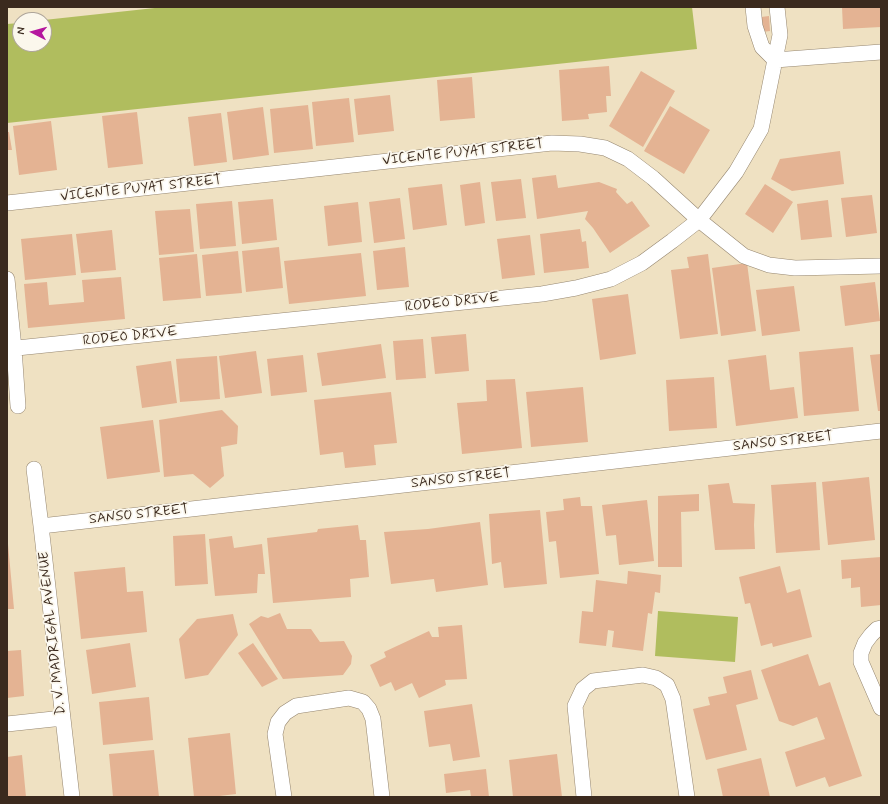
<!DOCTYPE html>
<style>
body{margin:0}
#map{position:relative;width:888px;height:804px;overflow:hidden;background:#efe1c2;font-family:Mynerve,sans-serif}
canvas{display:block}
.frame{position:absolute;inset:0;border:8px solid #3b2a1e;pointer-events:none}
.north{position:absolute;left:12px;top:12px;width:40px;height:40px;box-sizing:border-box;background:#fbf7ec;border:1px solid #aea59a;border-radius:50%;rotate:276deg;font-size:11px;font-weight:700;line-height:16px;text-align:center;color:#3b2a1e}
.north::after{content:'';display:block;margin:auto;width:14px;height:18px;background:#b5179e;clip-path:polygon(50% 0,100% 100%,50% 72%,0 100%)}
</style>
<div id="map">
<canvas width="888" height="804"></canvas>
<div class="frame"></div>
<div class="north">N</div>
</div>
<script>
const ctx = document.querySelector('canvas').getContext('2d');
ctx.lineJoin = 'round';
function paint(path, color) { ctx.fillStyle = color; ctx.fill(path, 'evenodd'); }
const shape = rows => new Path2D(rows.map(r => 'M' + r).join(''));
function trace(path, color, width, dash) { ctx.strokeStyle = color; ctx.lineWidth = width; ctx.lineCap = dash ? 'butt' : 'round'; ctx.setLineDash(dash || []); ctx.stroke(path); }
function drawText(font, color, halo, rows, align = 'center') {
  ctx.font = font + ' Mynerve,sans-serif'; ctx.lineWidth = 3.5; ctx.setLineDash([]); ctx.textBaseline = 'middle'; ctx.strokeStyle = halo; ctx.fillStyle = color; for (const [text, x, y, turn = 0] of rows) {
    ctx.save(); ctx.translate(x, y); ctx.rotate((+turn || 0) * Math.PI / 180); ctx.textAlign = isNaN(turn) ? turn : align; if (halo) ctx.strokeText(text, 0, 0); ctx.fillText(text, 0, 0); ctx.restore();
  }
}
paint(shape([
 [164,7,692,7,697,49,7,123,7,24,20,23,20,44,44,44,44,20],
 [658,611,738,617,735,662,655,656]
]), '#b0bd5e');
paint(shape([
 [842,7,881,7,881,27,843,29],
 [769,16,770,31,762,32,761,17],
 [609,66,611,96,606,96,607,112,588,114,589,119,562,121,559,70],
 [641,71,675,91,643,147,609,126],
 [472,77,475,118,440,121,437,80],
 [390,95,394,131,358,135,354,99],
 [349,98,354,142,316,146,312,102],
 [308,105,313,149,274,153,270,109],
 [670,106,710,130,684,174,644,151],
 [263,107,269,155,233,160,227,112],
 [137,112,143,164,108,168,102,116],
 [221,113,227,162,194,166,188,117],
 [51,121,57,170,19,175,13,126],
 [7,132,9,132,12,150,7,150],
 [840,151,844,184,792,191,771,179,780,159],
 [556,175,558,188,599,182,617,189,616,192,627,204,632,201,650,226,610,253,593,228,585,219,588,211,537,219,532,178],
 [521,179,526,218,496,221,491,182],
 [480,182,485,223,465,226,460,185],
 [442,184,447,225,413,230,408,188],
 [765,184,793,202,773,233,745,214],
 [872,195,877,233,846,237,841,198],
 [400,198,405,239,374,243,369,202],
 [273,199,277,240,242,244,238,202],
 [828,200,832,237,801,240,797,204],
 [232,201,236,246,200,249,196,204],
 [358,202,362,242,328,246,324,206],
 [190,209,194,252,159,255,155,211],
 [580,229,582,242,586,241,589,268,544,273,540,234],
 [112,230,116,270,81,273,76,234],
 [72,234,76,275,25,280,21,239],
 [530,235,535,275,502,279,497,239],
 [279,247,283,288,246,292,242,251],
 [405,247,409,287,377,290,373,251],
 [238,251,242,293,206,296,202,255],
 [361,253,366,296,289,304,284,261],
 [197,254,201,298,163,301,159,258],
 [708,254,718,334,680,339,671,270,689,268,687,257],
 [747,263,756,331,721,336,712,268],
 [121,277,125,319,28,328,24,284,47,282,49,305,84,302,82,280],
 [875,282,880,321,845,326,840,286],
 [794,286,800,331,762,336,756,290],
 [628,294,636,354,600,360,592,299],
 [466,334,469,371,435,374,431,337],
 [423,339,426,378,396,380,393,341],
 [381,344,386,378,322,386,317,353],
 [853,347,859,411,804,416,799,352],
 [256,351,262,393,225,398,219,356],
 [881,354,881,411,878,411,870,355],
 [303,355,307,392,271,396,267,359],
 [766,355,770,390,794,387,798,418,736,426,728,360],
 [217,356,220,399,180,402,176,359],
 [171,361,177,403,142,408,136,366],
 [714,377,717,428,669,431,666,380],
 [515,379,522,448,462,454,457,403,487,401,486,380],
 [583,387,588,442,531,447,526,392],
 [391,392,397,443,374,445,376,465,345,468,343,452,320,455,314,400],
 [222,410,238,426,237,444,221,447,224,476,210,488,193,474,164,477,159,420],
 [153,420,160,472,107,479,100,427],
 [869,477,875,540,828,545,822,482],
 [816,482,820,550,776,553,771,485],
 [729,483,733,503,755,504,754,525,755,549,715,550,708,485],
 [699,494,699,511,681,512,682,567,658,567,658,496],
 [580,497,581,506,592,506,599,574,560,578,556,541,549,542,546,512,564,510,563,499],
 [647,500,654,561,619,565,616,535,606,536,602,505],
 [540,510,547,584,504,588,501,562,492,564,489,514],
 [480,522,488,585,436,592,434,579,391,584,384,532,428,529],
 [358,525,360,540,366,540,369,577,350,579,351,597,273,603,267,538,317,532,318,529],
 [205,534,208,584,175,586,173,536],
 [232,536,234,548,262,544,265,574,258,574,257,593,215,596,209,539],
 [7,544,8,544,14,609,7,609],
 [881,557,881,605,861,607,860,587,851,588,851,578,842,579,841,560],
 [780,566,787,593,800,589,812,637,773,647,772,643,761,646,750,603,745,604,739,577],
 [125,567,127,592,143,591,147,632,81,639,74,572],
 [628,571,661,575,660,593,655,592,652,614,648,613,643,651,612,647,614,631,608,630,606,646,579,643,582,611,593,612,596,580,627,584],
 [280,613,287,629,311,629,320,642,344,641,352,656,351,664,343,675,283,679,249,624,261,616,268,618],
 [233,614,238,635,208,675,185,679,179,639,197,619],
 [462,625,467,679,445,680,446,685,419,698,412,683,395,691,391,682,380,687,370,665,386,657,384,652,429,631,432,637,439,637,438,627],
 [130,643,136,687,92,694,86,650],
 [253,643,278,679,262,687,238,653],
 [21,650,24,696,7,698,7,651],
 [808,654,819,686,830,682,862,776,829,787,825,777,796,787,785,752,825,739,817,717,793,726,779,721,761,670],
 [751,670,758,699,736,705,747,750,706,760,693,709,710,705,708,697,727,693,723,677],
 [149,697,153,740,103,745,99,702],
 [472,704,480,757,453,761,450,744,429,747,424,711],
 [230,733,236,794,211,797,194,797,188,738],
 [154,750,159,797,113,797,109,754],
 [557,754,562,797,513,797,509,760],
 [22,755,26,797,7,797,7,757],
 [761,758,770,797,723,797,717,769],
 [486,769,489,797,471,797,470,790,446,793,444,774]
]), '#e4b393');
const street = shape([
 [753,7,755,26,762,47,775,60],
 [775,60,881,52],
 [7,203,552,143,580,144,605,148,628,159,653,178,699,220,744,256,769,265,795,268,881,266],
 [7,279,14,348,18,406],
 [7,349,542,294,576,288,611,279,642,263,672,241,699,220,736,172,761,129,780,35,777,7],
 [34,469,41,526,72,797],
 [41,526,881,431],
 [881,628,877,629,871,635,865,643,861,653,861,662,881,708],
 [7,724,63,718],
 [284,797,275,734,278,722,285,713,296,706,349,698,363,702,369,709,373,719,382,797],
 [584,797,575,706,583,689,593,681,643,675,656,678,667,685,673,699,687,797]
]);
trace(street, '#958670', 16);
trace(street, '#fff', 15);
drawText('14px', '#3b2a1e', '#fbf7ec', [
 ["VICENTE PUYAT STREET",463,153,-6],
 ["VICENTE PUYAT STREET",141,189,-6],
 ["RODEO DRIVE",452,303,-6],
 ["RODEO DRIVE",130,337,-6],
 ["SANSO STREET",783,442,-6],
 ["SANSO STREET",461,479,-6],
 ["SANSO STREET",139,515,-6],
 ["D. V. MADRIGAL AVENUE",53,633,-96]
]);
</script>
